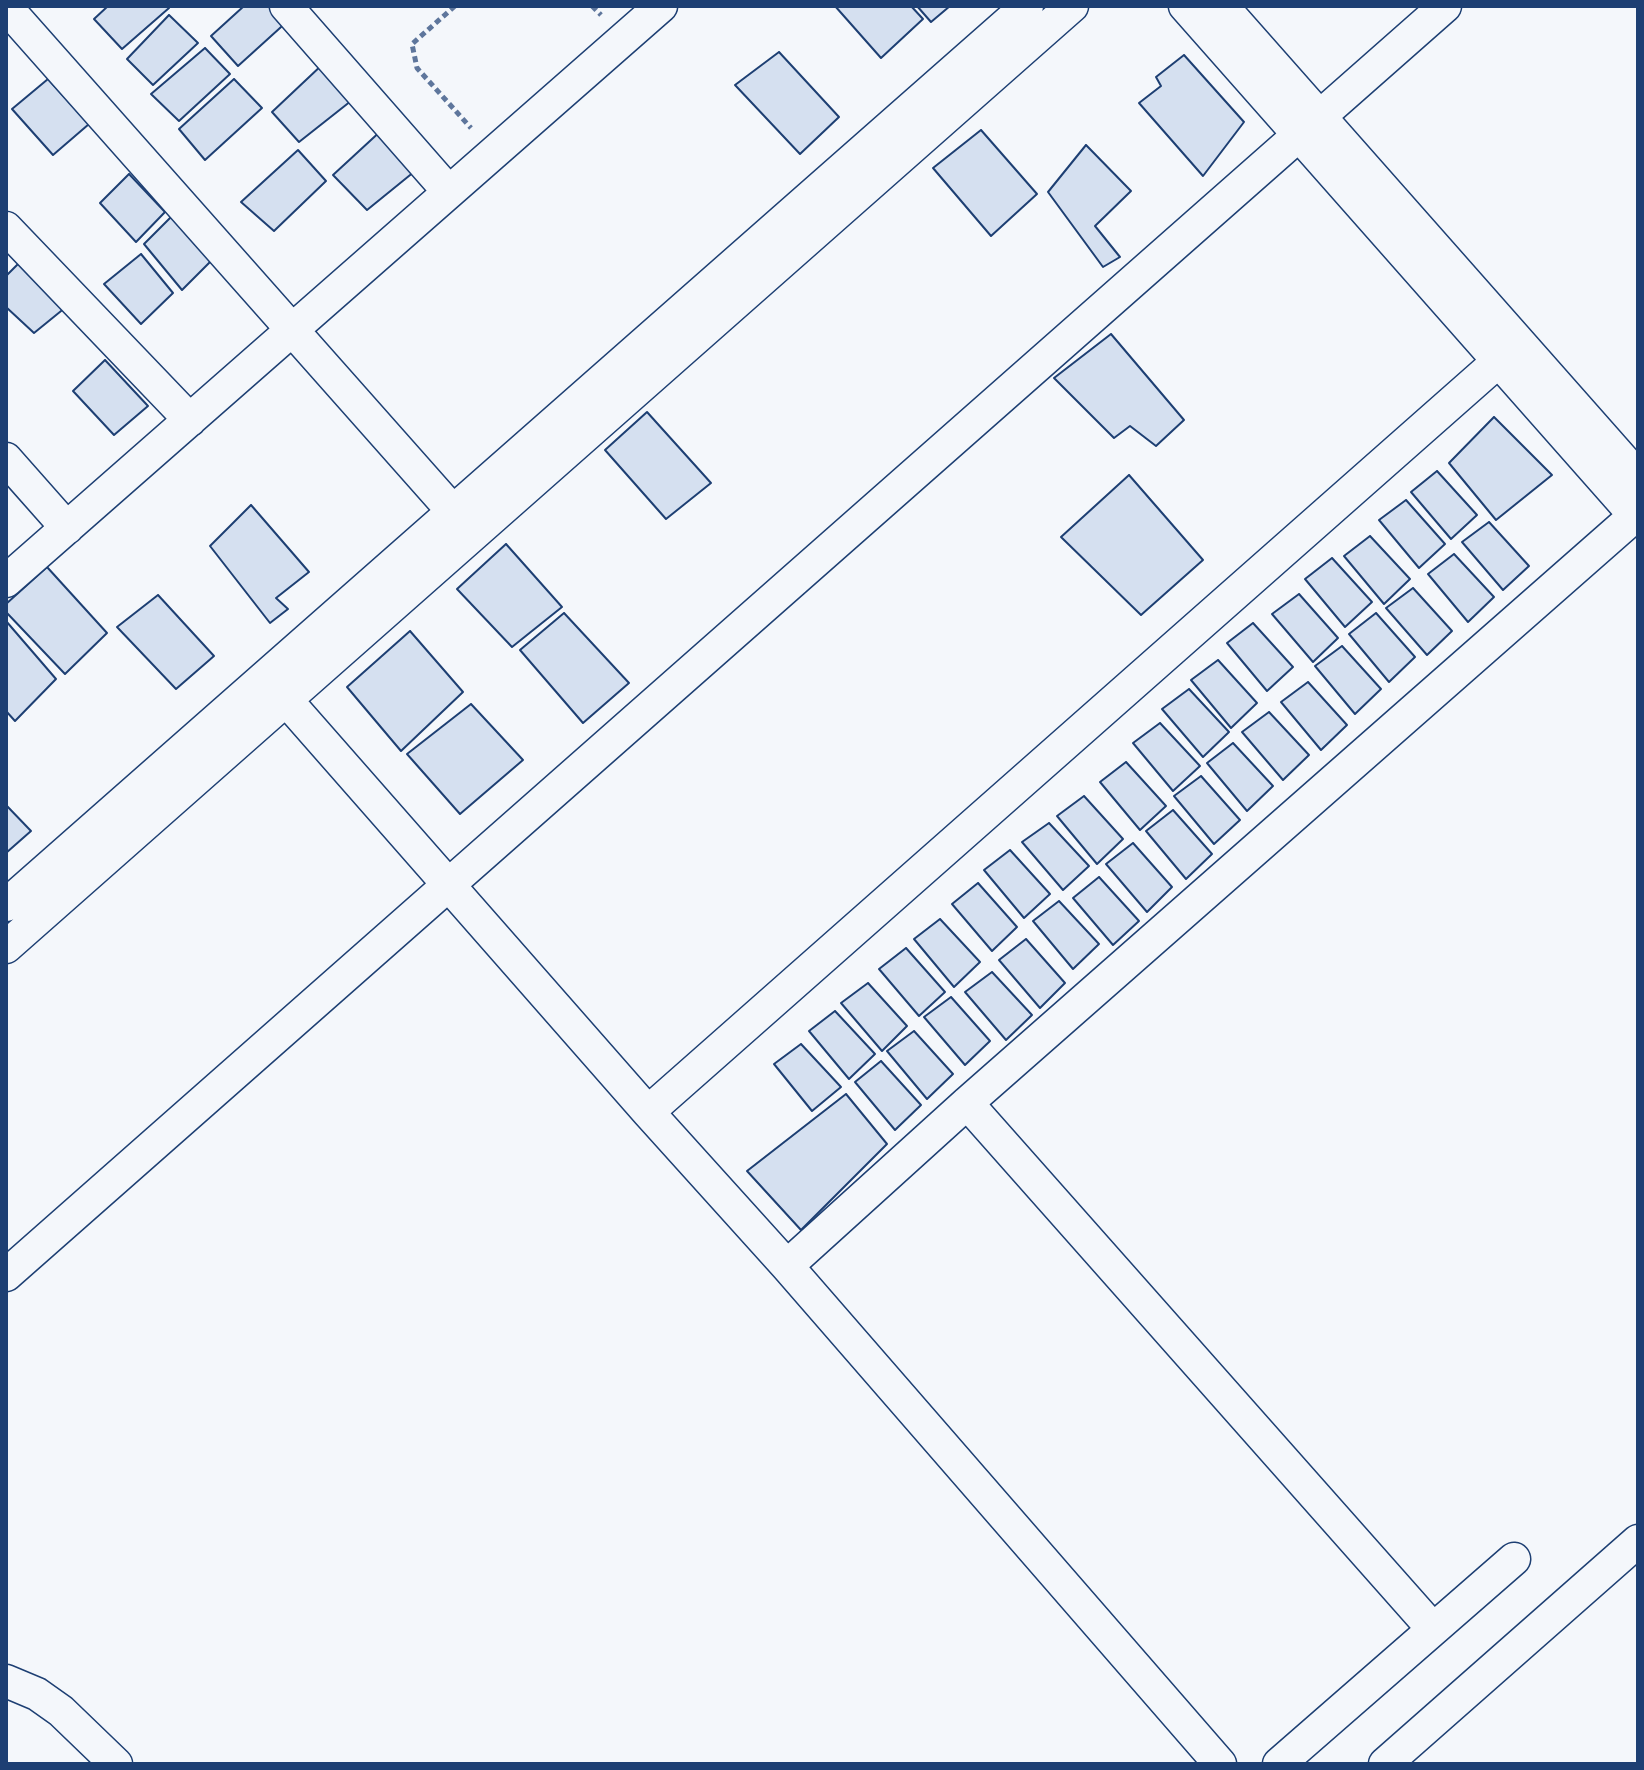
<!DOCTYPE html>
<style>
body{margin:0}
#map{position:relative;width:1644px;height:1770px;overflow:hidden;background:#f4f7fb;font-family:"Playfair Display",serif}
canvas{display:block}
.frame{position:absolute;inset:0;border:8px solid #1d3f73;pointer-events:none}
</style>
<div id="map">
<canvas width="1644" height="1770"></canvas>
<div class="frame"></div>
</div>
<script>
const ctx = document.querySelector('canvas').getContext('2d');
ctx.lineJoin = 'round';
function paint(path, color) { ctx.fillStyle = color; ctx.fill(path, 'evenodd'); }
const shape = rows => new Path2D(rows.map(r => 'M' + r).join(''));
function trace(path, color, width, dash) { ctx.strokeStyle = color; ctx.lineWidth = width; ctx.lineCap = dash ? 'butt' : 'round'; ctx.setLineDash(dash || []); ctx.stroke(path); }
const building = shape([
 [108,6,167,6,169,8,122,49,94,19,108,6],
 [244,6,280,6,291,18,238,66,211,36,244,6],
 [835,6,911,6,923,19,881,58,835,6],
 [917,6,950,6,931,22,917,6],
 [169,15,198,43,153,85,127,59,169,15],
 [205,48,230,74,179,121,151,94,205,48],
 [779,52,839,117,800,154,735,85,779,52],
 [1184,55,1244,122,1203,176,1139,103,1161,86,1156,77,1184,55],
 [324,63,356,97,299,142,272,112,324,63],
 [48,79,89,124,53,155,12,109,48,79],
 [234,79,262,108,205,160,179,129,234,79],
 [384,128,420,167,367,210,333,175,384,128],
 [981,130,1037,194,991,236,933,168,981,130],
 [1086,145,1131,191,1095,226,1120,257,1103,267,1048,192,1086,145],
 [298,150,326,181,274,231,241,202,298,150],
 [129,174,165,212,136,242,100,203,129,174],
 [173,215,212,260,182,290,144,244,173,215],
 [141,254,173,293,141,324,104,284,141,254],
 [23,259,66,307,34,333,6,307,6,276,23,259],
 [1111,334,1184,420,1156,446,1130,426,1114,438,1054,378,1111,334],
 [105,360,148,406,114,435,73,391,105,360],
 [647,412,711,483,666,519,605,450,647,412],
 [1494,417,1552,475,1496,520,1449,463,1494,417],
 [1437,471,1477,515,1451,539,1411,492,1437,471],
 [1129,475,1203,560,1141,615,1061,537,1129,475],
 [1406,500,1445,544,1419,568,1379,520,1406,500],
 [251,505,309,572,276,598,288,609,270,623,210,546,251,505],
 [1489,522,1529,566,1503,590,1462,542,1489,522],
 [1370,536,1410,579,1384,604,1344,556,1370,536],
 [506,544,562,607,512,647,457,589,506,544],
 [1454,554,1494,597,1468,622,1428,574,1454,554],
 [1332,558,1372,602,1345,627,1305,579,1332,558],
 [47,567,107,633,65,674,6,612,6,604,47,567],
 [1413,588,1452,631,1427,655,1386,608,1413,588],
 [1299,594,1338,638,1313,662,1272,614,1299,594],
 [158,595,214,656,176,689,117,627,158,595],
 [564,613,629,683,583,723,520,650,564,613],
 [1376,613,1415,657,1389,682,1349,634,1376,613],
 [6,621,56,679,15,721,6,711,6,621],
 [1253,623,1293,667,1267,691,1227,643,1253,623],
 [410,631,463,692,401,751,347,687,410,631],
 [1342,646,1381,689,1355,714,1315,666,1342,646],
 [1218,660,1257,703,1231,728,1191,680,1218,660],
 [1308,682,1347,725,1321,750,1281,702,1308,682],
 [1189,689,1229,732,1203,757,1162,709,1189,689],
 [471,704,523,760,460,814,407,754,471,704],
 [1269,712,1309,755,1283,780,1242,732,1269,712],
 [1160,723,1200,766,1173,791,1133,743,1160,723],
 [1233,743,1273,786,1247,811,1207,763,1233,743],
 [1126,762,1166,806,1140,830,1100,782,1126,762],
 [1201,776,1240,820,1214,844,1174,796,1201,776],
 [1084,796,1123,839,1097,864,1057,816,1084,796],
 [6,805,31,831,6,853,6,805],
 [1173,810,1212,854,1186,879,1146,831,1173,810],
 [1049,823,1089,866,1063,890,1022,842,1049,823],
 [1133,843,1172,887,1147,912,1106,864,1133,843],
 [1010,850,1050,894,1024,918,984,870,1010,850],
 [1099,877,1139,921,1113,945,1073,898,1099,877],
 [978,883,1017,927,992,951,952,904,978,883],
 [1059,901,1099,944,1073,969,1033,921,1059,901],
 [940,919,980,962,954,987,914,939,940,919],
 [1026,939,1065,983,1040,1008,999,960,1026,939],
 [906,948,945,992,919,1016,879,969,906,948],
 [992,972,1032,1015,1006,1040,965,992,992,972],
 [868,983,907,1026,882,1051,841,1003,868,983],
 [951,997,990,1041,965,1065,924,1017,951,997],
 [835,1011,875,1054,849,1079,809,1031,835,1011],
 [914,1031,953,1074,927,1099,887,1051,914,1031],
 [801,1044,841,1087,812,1111,774,1064,801,1044],
 [881,1061,921,1105,895,1130,855,1082,881,1061],
 [846,1094,887,1144,801,1230,747,1171,846,1094]
]);
paint(building, '#d5e0f0');
trace(building, '#1d3f73', 2);
const minor = shape([
 [286,6,449,192],
 [1185,6,1638,519],
 [1222,6,1638,477],
 [6,7,466,526],
 [6,228,190,420],
 [6,459,67,528],
 [6,581,661,6],
 [266,677,648,1112,787,1266,1220,1764],
 [6,905,1027,6],
 [6,947,1072,6],
 [967,1103,1433,1629],
 [648,1112,1519,343],
 [787,1266,967,1103,1638,513],
 [6,1275,1445,6],
 [6,1681,37,1694,61,1711,116,1764],
 [1279,1764,1514,1559],
 [1385,1764,1638,1541]
]);
trace(minor, '#1d3f73', 35);
trace(shape([
 [455,6,412,44,417,68,471,128],
 [592,6,601,15]
]), '#5e769c', 5, [6, 4]);
trace(minor, '#f4f7fb', 32);
</script>
